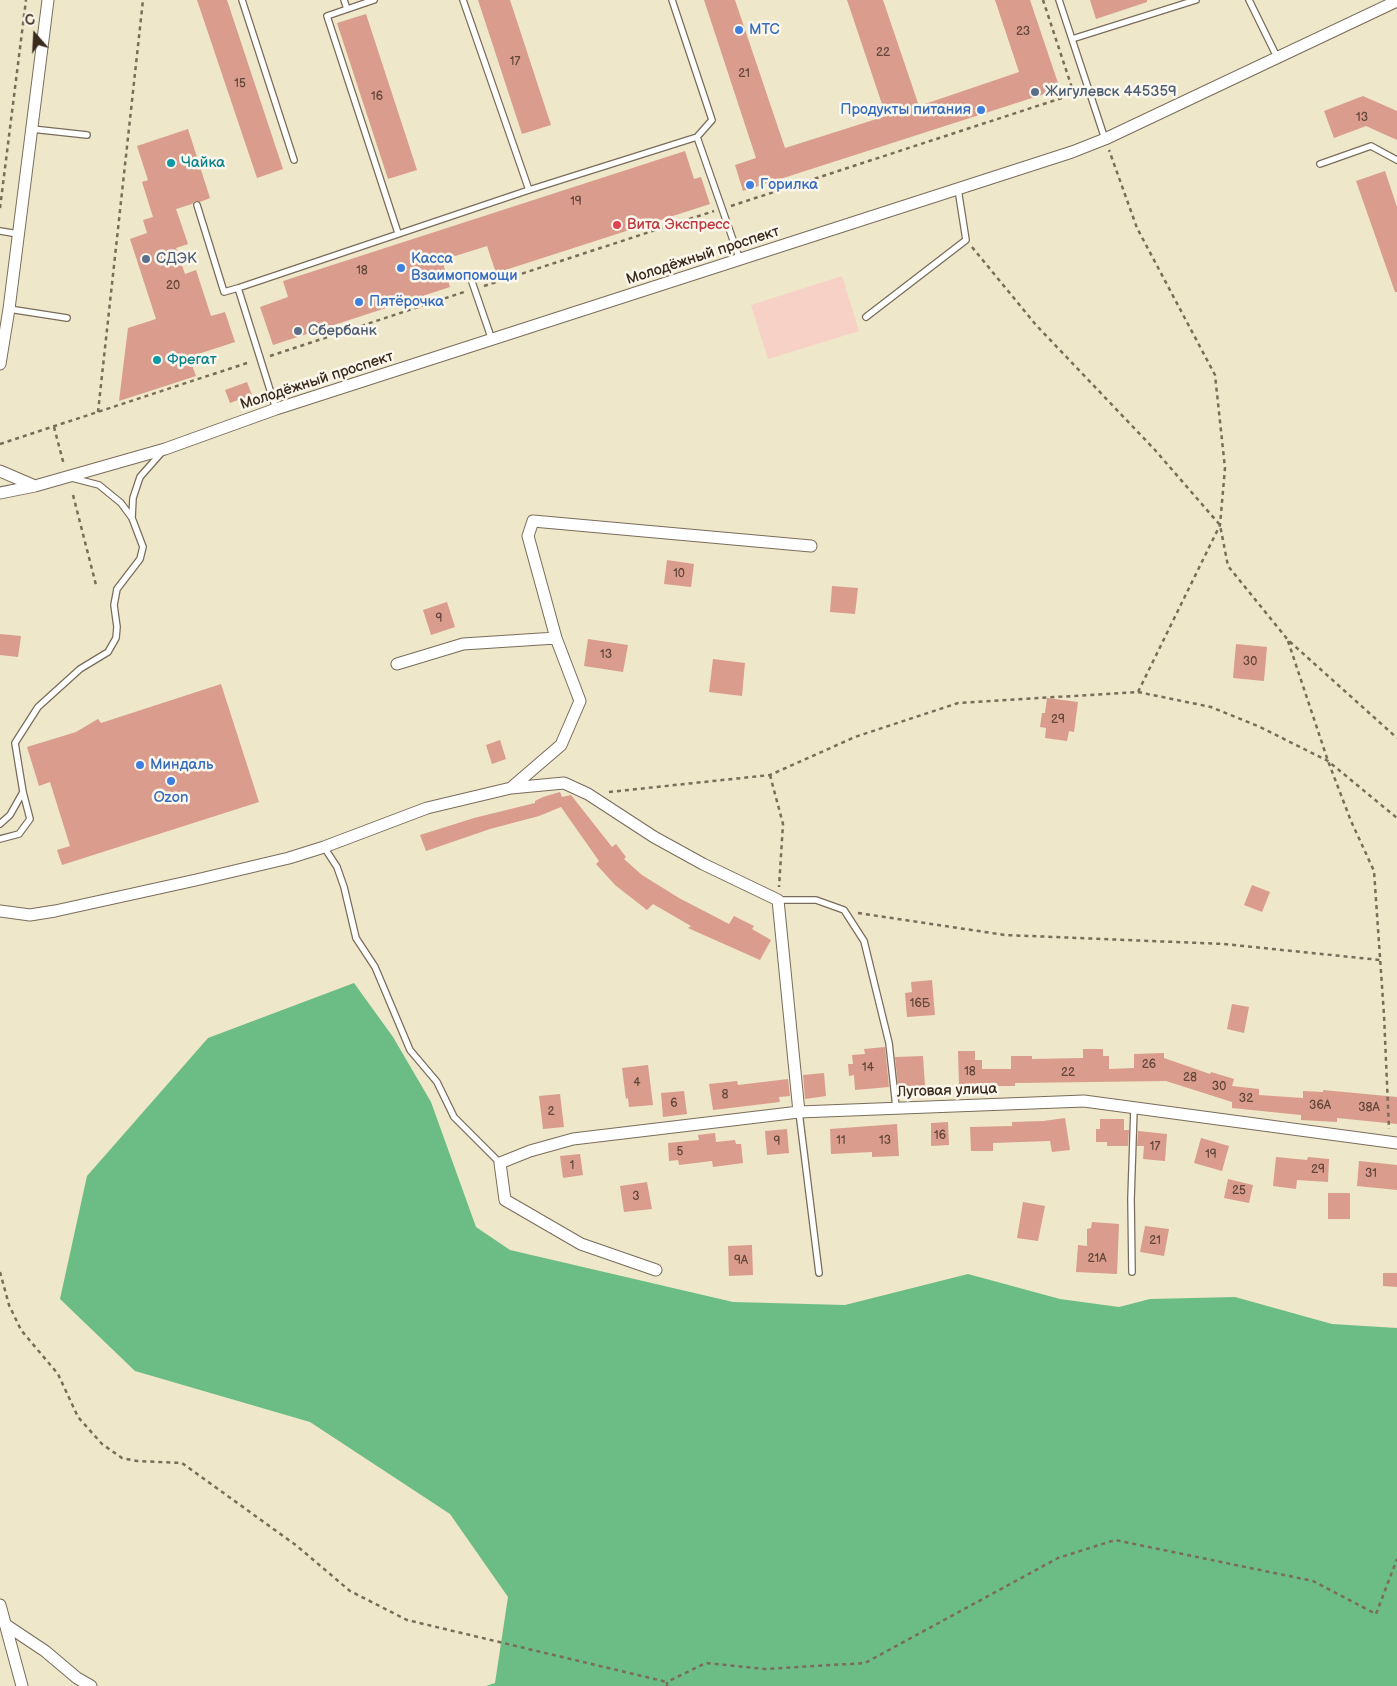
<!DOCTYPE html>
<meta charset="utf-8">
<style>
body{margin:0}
#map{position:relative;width:1397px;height:1686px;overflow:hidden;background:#eee7c9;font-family:"Balsamiq Sans",sans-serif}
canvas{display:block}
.north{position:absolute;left:10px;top:10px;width:50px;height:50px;-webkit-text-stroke:4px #fbf7ec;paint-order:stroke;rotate:341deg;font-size:14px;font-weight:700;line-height:20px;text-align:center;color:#3b2a1e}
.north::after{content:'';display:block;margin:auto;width:18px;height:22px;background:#3b2a1e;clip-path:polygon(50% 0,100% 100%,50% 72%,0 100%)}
</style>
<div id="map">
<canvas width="1397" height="1686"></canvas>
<div class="north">С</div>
</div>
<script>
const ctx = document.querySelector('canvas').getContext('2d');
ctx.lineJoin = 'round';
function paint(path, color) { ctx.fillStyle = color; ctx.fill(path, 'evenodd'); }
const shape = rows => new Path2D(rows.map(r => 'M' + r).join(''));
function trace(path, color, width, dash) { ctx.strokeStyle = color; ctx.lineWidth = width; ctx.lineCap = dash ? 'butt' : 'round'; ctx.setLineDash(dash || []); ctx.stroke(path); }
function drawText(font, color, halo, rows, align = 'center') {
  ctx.font = font + ' "Balsamiq Sans",sans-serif'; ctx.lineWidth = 5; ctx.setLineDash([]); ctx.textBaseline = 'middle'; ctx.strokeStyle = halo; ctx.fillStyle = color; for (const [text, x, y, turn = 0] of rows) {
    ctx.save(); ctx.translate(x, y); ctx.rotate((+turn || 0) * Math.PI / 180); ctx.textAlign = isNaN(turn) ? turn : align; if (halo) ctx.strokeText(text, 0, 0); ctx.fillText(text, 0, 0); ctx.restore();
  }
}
paint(shape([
 [842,276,859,331,768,359,751,305]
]), '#f7d1c6');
paint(shape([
 [354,983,393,1037,431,1102,476,1227,510,1250,733,1302,845,1305,968,1274,1060,1299,1119,1307,1150,1299,1235,1297,1332,1324,1397,1328,1397,1686,486,1686,495,1683,508,1597,450,1514,310,1422,135,1371,60,1299,87,1176,208,1038]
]), '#6cbc86');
paint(shape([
 [197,0,227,0,283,169,257,178],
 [478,0,510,0,551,125,522,134],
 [704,0,735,0,785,148,886,116,847,0,883,0,919,106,1019,72,995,0,1030,0,1060,89,743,191,735,165,756,158],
 [1090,0,1147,0,1147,2,1096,19],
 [366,14,417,170,388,179,337,23],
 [1363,96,1397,111,1397,140,1366,126,1334,138,1324,111],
 [188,129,210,198,200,202,195,201,192,204,176,209,188,244,176,248,185,274,196,270,211,316,225,312,235,342,189,357,196,376,119,401,128,328,156,319,130,239,147,233,143,220,153,217,142,182,148,180,137,146],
 [685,151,694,179,701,177,710,204,496,273,487,246,468,252,442,260,450,287,273,345,260,307,288,297,283,281],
 [1385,171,1397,207,1397,292,1395,292,1356,181],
 [247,382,252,395,230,403,225,390],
 [667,560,694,564,691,587,664,584],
 [832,586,858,588,855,614,830,612],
 [447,602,455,627,431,635,423,610],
 [0,634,21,636,18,657,0,655],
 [588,639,628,645,623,672,584,666],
 [1236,644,1267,647,1264,681,1233,678],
 [713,659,745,663,742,696,709,692],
 [221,684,259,802,62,865,57,850,70,846,50,782,39,786,27,747,76,732,98,719,101,723],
 [1047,698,1078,702,1074,732,1069,731,1067,741,1045,738,1046,728,1040,727,1042,713,1045,713],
 [500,740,506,759,492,764,486,745],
 [560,792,562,797,571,795,612,847,616,844,626,857,624,859,642,875,679,898,729,924,734,916,754,926,752,929,771,940,760,960,688,928,691,926,653,904,647,910,615,885,596,864,599,861,561,807,539,816,490,829,426,851,420,835,474,818,535,803,535,801,543,797],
 [1252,885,1270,892,1262,912,1244,905],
 [932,980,935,1015,907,1017,905,993,912,992,911,982],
 [1232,1004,1249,1007,1244,1033,1227,1029],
 [885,1047,889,1087,855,1090,854,1075,849,1076,848,1064,853,1064,852,1055,865,1054,864,1049],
 [1083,1049,1103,1049,1103,1056,1109,1056,1109,1069,1134,1068,1134,1054,1164,1053,1164,1058,1210,1074,1211,1072,1234,1079,1232,1086,1259,1089,1259,1095,1303,1098,1303,1091,1323,1092,1323,1090,1397,1097,1397,1124,1337,1118,1337,1122,1301,1120,1301,1115,1232,1108,1232,1102,1166,1081,1015,1083,1015,1086,997,1086,997,1083,959,1084,958,1051,975,1051,975,1060,982,1060,982,1069,1011,1069,1011,1056,1032,1056,1032,1059,1083,1058],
 [923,1056,925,1086,898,1086,895,1057],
 [648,1065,653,1105,629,1107,628,1098,626,1099,622,1068],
 [824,1073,826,1096,805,1099,803,1075],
 [788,1079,790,1096,779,1097,780,1102,713,1110,709,1084,737,1081,738,1085],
 [684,1091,687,1114,663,1117,661,1093],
 [560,1094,564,1127,543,1129,539,1096],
 [1065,1118,1070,1150,1052,1152,1050,1141,993,1143,993,1151,971,1151,970,1127,1012,1126,1012,1122,1043,1121],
 [1100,1119,1124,1119,1124,1130,1129,1130,1128,1146,1107,1146,1107,1142,1096,1142,1096,1129,1100,1129],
 [948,1122,949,1145,931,1146,931,1123],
 [897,1124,899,1156,872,1157,872,1152,831,1154,830,1129],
 [787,1129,789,1153,767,1155,765,1131],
 [1138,1131,1167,1134,1165,1161,1143,1159,1144,1146,1137,1146],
 [715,1133,716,1142,735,1140,736,1144,741,1144,743,1163,713,1167,712,1161,679,1165,678,1160,669,1161,668,1143,699,1140,698,1135],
 [1201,1138,1229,1146,1222,1171,1194,1163],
 [580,1154,583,1175,563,1178,560,1156],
 [1276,1157,1307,1160,1308,1157,1329,1159,1328,1182,1297,1180,1296,1189,1273,1186],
 [1359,1161,1397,1165,1397,1190,1357,1186],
 [1228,1179,1253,1185,1249,1203,1224,1198],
 [647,1182,652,1209,624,1212,620,1186],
 [1328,1193,1350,1193,1350,1219,1328,1219],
 [1023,1202,1045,1206,1038,1241,1017,1238],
 [1092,1222,1119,1224,1117,1274,1076,1272,1078,1245,1087,1246,1087,1229,1091,1228],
 [1145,1226,1169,1229,1164,1256,1140,1252],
 [752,1245,753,1275,729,1276,728,1246],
 [1383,1273,1397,1273,1397,1287,1383,1286]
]), '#d99c8d');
const lane = shape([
 [242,0,294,160],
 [344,0,347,9],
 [374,0,327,16,398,233],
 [463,0,529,190],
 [1059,0,1105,139],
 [1249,0,1277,57],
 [1072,39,1196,0],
 [32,129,87,135],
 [697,137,740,260],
 [1320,164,1371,146,1397,160],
 [197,205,224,292,238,288,276,409],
 [0,231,18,234],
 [471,279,492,340],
 [238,288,529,190,697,137,712,120,672,0],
 [9,309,67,318],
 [866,317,966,240,958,189],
 [132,518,133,498,140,477,162,452],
 [0,824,10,815,23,792],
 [0,839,19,834,30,819,23,792,15,743,38,707,80,669,108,652,116,638,117,627,114,605,117,589,140,559,143,547,132,518,121,503,99,485,72,478],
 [324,847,337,867,344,887,356,938,375,967,410,1050,437,1082,454,1117,500,1163],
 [778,900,816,900,844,910,864,941,889,1043,896,1107],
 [799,1112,819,1273],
 [1132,1272,1131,1199,1134,1108]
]);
const street = shape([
 [0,364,9,309,48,0],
 [0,471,35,486],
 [0,493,35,486,165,449,276,409,1072,152,1105,139,1397,1],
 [397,664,463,644,556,638],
 [511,788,561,745,580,701,556,638,528,536,533,521,811,546],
 [0,911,30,915,55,911,196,880,289,858,324,847,427,808,511,788,564,783,588,794,654,837,703,864,778,900,799,1112],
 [656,1270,581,1244,505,1200,500,1163,530,1151,573,1139,799,1112,1084,1101,1397,1143],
 [0,1605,22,1686],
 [6,1625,45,1651,77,1678,91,1686]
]);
trace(lane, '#7a6c5a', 8);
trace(street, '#7a6c5a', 13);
trace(shape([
 [731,206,1074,94,1043,0],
 [0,208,26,0],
 [972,247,1036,325,1155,450,1220,525,1228,566,1288,640,1397,738],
 [484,286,714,211],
 [270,356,464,292],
 [98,412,143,0],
 [54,427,64,465],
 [0,444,250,362],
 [73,495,96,585],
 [1288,641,1328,761,1351,821,1374,871,1384,1015,1389,1129],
 [1138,692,1211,707,1260,727,1328,761,1397,818],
 [770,775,783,824,779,887],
 [609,792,770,775,855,737,958,703,1138,692,1220,525,1225,468,1215,375,1137,228,1109,150],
 [858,913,1005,935,1224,944,1380,960],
 [0,1272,9,1305,21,1330,58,1374,78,1417,102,1444,122,1458,137,1461,182,1463,297,1546,350,1591,407,1620,667,1682],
 [667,1686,667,1682,706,1663,765,1669,865,1663,1058,1558,1115,1540,1313,1581,1376,1614,1397,1559]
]), '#7a6c5a', 2.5, [4, 4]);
trace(lane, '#fff', 5.5);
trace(street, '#fff', 11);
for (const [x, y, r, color] of [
 [739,30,5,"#3f7fe0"],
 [1035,92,5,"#5c6f8a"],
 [981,110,5,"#3f7fe0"],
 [171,163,5,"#0f9aa8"],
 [750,185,5,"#3f7fe0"],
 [617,225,5,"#e0444e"],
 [146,259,5,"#5c6f8a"],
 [401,268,5,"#3f7fe0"],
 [359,302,5,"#3f7fe0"],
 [298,331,5,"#5c6f8a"],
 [157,360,5,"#0f9aa8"],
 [140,765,5,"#3f7fe0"],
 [171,781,5,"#3f7fe0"]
]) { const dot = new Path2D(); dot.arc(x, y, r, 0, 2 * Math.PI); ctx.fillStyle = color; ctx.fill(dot); trace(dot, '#fbf7ec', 2); }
drawText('12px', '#62463a', null, [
 ["23",1023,32],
 ["22",883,53],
 ["17",515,62],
 ["21",744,74],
 ["15",240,84],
 ["16",377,97],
 ["13",1362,118],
 ["19",576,202],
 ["18",362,271],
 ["20",173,286],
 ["10",679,574],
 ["9",439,619],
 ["13",606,655],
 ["30",1250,662],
 ["29",1058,720],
 ["16Б",920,1004],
 ["26",1149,1065],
 ["14",868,1068],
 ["18",970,1072],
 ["22",1068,1073],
 ["28",1190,1078],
 ["4",637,1083],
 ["30",1219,1087],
 ["8",725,1095],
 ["32",1246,1099],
 ["6",674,1104],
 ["36А",1320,1106],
 ["38А",1369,1108],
 ["2",551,1112],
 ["16",940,1136],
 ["11",841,1141],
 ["13",885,1141],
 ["9",777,1142],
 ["17",1155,1147],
 ["5",680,1152],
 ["19",1211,1155],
 ["1",572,1166],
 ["29",1318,1170],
 ["31",1371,1174],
 ["25",1239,1191],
 ["3",636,1197],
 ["21",1155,1241],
 ["21А",1097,1259],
 ["9А",741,1261]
]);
drawText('15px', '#366cbe', '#fbf7ec', [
 ["МТС",749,30],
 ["Продукты питания",971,110,"right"],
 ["Горилка",760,185],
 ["Касса",411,259],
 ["Взаимопомощи",411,276],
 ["Пятёрочка",369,302],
 ["Миндаль",150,765],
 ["Ozon",171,798,"center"]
], 'left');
drawText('15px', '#4e5e75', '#fbf7ec', [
 ["Жигулевск 445359",1045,92],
 ["СДЭК",156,259],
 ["Сбербанк",308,331]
], 'left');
drawText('15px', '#0d838f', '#fbf7ec', [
 ["Чайка",181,163],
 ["Фрегат",167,360]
], 'left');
drawText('15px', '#be3a42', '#fbf7ec', [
 ["Вита Экспресс",627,225]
], 'left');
drawText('15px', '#3b2a1e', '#fbf7ec', [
 ["Молодёжный проспект",703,256,-18],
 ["Молодёжный проспект",317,381,-18],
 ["Луговая улица",947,1091,-2]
]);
</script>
